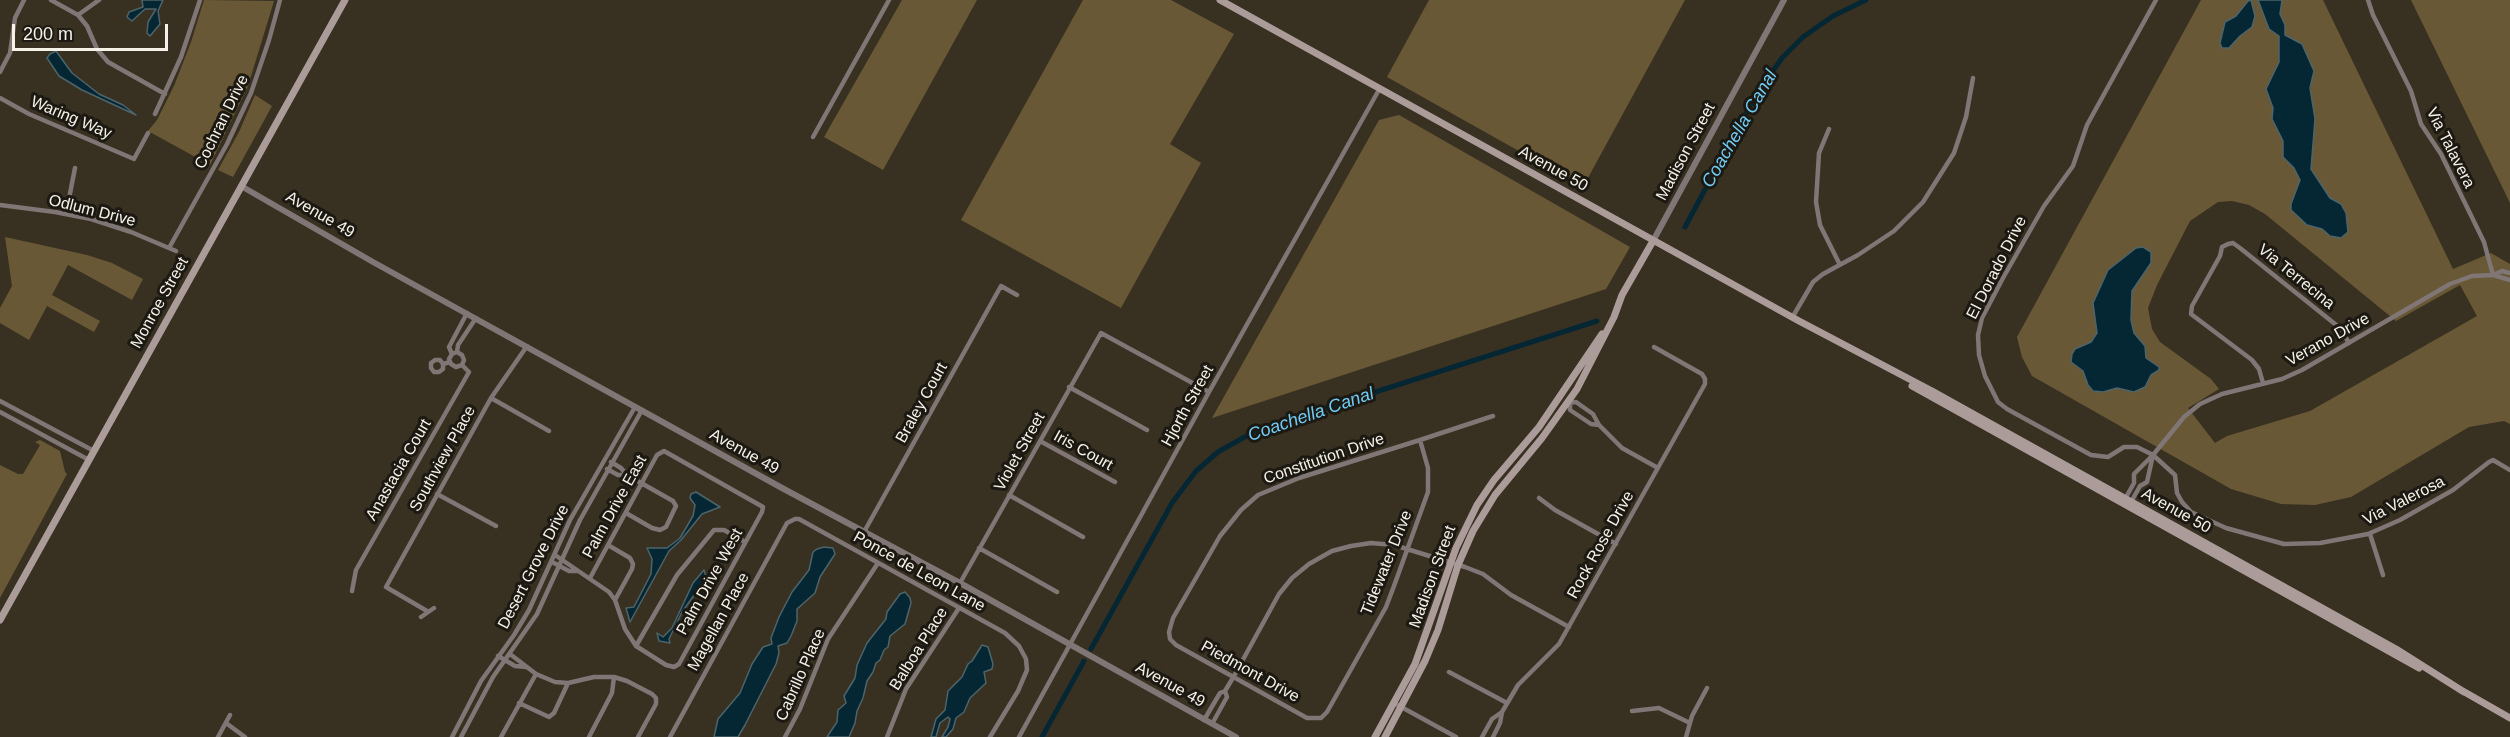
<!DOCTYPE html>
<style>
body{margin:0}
#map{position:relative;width:2510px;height:737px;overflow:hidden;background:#383122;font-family:Arial,sans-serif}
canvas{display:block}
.scale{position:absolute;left:12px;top:24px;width:156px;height:27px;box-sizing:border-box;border:3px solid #f6f2e8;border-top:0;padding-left:8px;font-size:18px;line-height:21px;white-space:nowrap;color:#f6f2e8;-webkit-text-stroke:4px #1c1913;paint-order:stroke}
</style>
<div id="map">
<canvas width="2510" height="737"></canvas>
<div class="scale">200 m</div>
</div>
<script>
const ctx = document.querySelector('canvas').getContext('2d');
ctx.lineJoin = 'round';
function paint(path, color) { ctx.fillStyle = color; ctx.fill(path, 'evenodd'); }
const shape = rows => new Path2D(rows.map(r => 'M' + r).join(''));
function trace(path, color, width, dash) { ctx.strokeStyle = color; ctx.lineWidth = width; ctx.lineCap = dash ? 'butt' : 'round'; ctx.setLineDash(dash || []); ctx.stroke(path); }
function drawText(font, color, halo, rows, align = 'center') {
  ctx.font = font + ' Arial,sans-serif'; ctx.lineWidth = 6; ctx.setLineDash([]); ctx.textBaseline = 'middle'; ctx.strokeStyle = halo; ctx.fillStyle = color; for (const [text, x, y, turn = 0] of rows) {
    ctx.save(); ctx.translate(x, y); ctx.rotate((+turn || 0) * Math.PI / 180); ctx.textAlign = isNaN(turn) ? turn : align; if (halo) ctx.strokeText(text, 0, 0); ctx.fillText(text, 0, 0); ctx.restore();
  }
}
paint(shape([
 [204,0,274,1,248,86,210,165,148,131,157,120,174,86,191,42],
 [902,0,977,0,883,170,824,137],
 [1083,0,1171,0,1234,34,1170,144,1201,163,1121,308,961,220],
 [1429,0,1685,0,1583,187,1387,77],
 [2201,0,2323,0,2453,269,2491,253,2510,264,2510,424,2504,421,2469,427,2351,497,2315,505,2281,504,2231,489,2032,376,2022,357,2017,337],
 [2232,201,2249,205,2265,214,2396,321,2460,285,2477,316,2310,411,2227,436,2215,443,2188,408,2219,389,2211,379,2160,342,2152,329,2148,308,2157,285,2190,221,2218,202],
 [2411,0,2510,0,2510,203],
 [255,95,272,106,233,177,218,170,239,132],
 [1399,115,1630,247,1606,289,1212,418,1379,120],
 [5,237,87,255,112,263,143,279,132,300,68,265,52,295,100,321,94,332,47,306,29,340,0,323,0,308,12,286],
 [40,440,60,451,65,472,67,474,0,598,0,465,18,474,23,474,40,445,35,442]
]), '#695835');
const water = shape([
 [142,0,163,0,158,11,160,24,150,36,147,33,148,22,156,9,145,9,132,21,127,17,129,12,143,7,142,0],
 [2251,0,2255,16,2252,27,2240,36,2229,48,2222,48,2220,43,2225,22,2236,16,2248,1,2251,0],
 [2258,0,2282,0,2280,14,2285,25,2285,35,2302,44,2314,71,2310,88,2315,119,2311,169,2330,198,2341,204,2346,213,2348,232,2341,238,2330,236,2322,229,2307,225,2291,210,2291,204,2300,180,2294,168,2283,157,2283,141,2272,119,2273,108,2266,89,2279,62,2279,36,2269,29,2258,0],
 [56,51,72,73,99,94,123,105,136,115,82,90,59,76,47,58,50,54,56,51],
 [2143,247,2151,252,2151,263,2132,291,2131,320,2134,333,2145,346,2146,358,2159,367,2159,370,2151,375,2145,387,2134,392,2117,388,2103,392,2093,391,2088,385,2083,371,2071,362,2072,354,2075,349,2091,342,2097,333,2093,303,2108,270,2136,248,2143,247],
 [696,492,720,507,702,514,681,540,669,551,630,622,626,608,634,607,651,574,652,559,647,548,667,548,680,538,693,516,695,505,690,498,691,494,696,492],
 [824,547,833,548,835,554,820,577,815,593,797,609,797,621,791,636,787,643,778,646,779,653,776,664,745,725,738,737,714,737,718,719,740,693,752,664,763,647,772,644,771,638,779,617,792,592,809,570,813,552,817,549,824,547],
 [704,570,706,577,702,584,682,612,669,639,670,643,659,641,657,633,663,637,672,628,693,583,704,570],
 [905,592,910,598,911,603,905,624,890,636,888,647,884,650,880,660,876,663,873,672,867,681,863,698,857,711,855,723,849,737,827,737,837,722,838,710,846,703,844,696,855,678,857,665,867,643,886,619,887,612,900,594,905,592],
 [982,645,988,647,993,664,992,669,984,672,986,683,970,698,964,712,956,718,953,729,946,737,942,737,948,727,950,719,948,717,940,723,936,737,931,737,936,719,945,710,948,691,962,677,968,664,972,661,982,645]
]);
paint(water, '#052734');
trace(water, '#4d646a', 1.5);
trace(shape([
 [1685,227,1754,98,1782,58,1803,37,1833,16,1866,0],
 [1091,649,1172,503,1196,471,1218,452,1257,430,1597,321],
 [1042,737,1084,661]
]), '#052734', 5);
trace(shape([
 [51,0,78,15,87,26,97,49,108,62,165,94],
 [2368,0,2373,15,2411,91,2421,124,2441,154,2484,242,2493,275],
 [78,15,99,0],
 [0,72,10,53,15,18,24,0],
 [0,98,29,114,134,159,148,133],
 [155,114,181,57,200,0],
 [1829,129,1819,153,1816,202,1820,225,1839,263],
 [813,137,889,0],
 [0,205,55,212,91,219,131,232,176,251],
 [66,214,75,168],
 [169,248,227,144,251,93,269,40,280,0],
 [2493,275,2502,271,2510,273],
 [2510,280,2493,275,2472,276,2450,284,2302,370,2282,379,2222,394,2200,404,2184,417,2153,455,2175,475,2177,493,2182,502,2191,512,2226,528,2284,544,2320,543,2368,534,2400,520,2453,490,2489,462,2493,460,2510,470],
 [1792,318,1813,282,1823,274,1858,255,1894,231,1923,202,1954,153,1966,117,1973,78],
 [457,352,458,345,476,318],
 [452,354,457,352,462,355,464,360,462,365,456,367,451,364,449,359,452,354,449,347,467,313],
 [443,364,440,360,435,360,431,363,431,368,434,372,439,372,443,369,443,364,450,362],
 [2263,383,2259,369,2252,360,2191,314,2192,306,2220,256,2222,247,2228,244,2233,243,2240,248,2340,328,2349,343],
 [1069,387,1147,430],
 [491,398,549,431],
 [0,401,94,451],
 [1569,403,1576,402,1593,414,1599,425,1622,448,1658,468],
 [1570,404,1570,410,1591,424,1599,425],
 [0,412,89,460],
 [1420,440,1428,468,1428,492,1394,586,1386,607,1327,712,1321,718,1307,718,1176,645,1170,639,1169,632,1173,618,1220,536,1241,510,1258,495,1299,478,1420,440,1493,416],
 [1040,441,1115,482],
 [2153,455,2137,447,2124,447,2108,457,2091,455,2007,409,1998,402,1985,376,1979,355,1978,335,1982,318,2003,278,2044,206,2073,166,2087,125,2156,0],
 [611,462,621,468,627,475,673,501,676,506,666,527,660,530,652,528,626,513],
 [607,469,618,475,627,475],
 [437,494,496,526],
 [1009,495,1083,537],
 [1539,498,1555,510,1616,544],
 [2125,499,2134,483,2134,474,2153,455],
 [2131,502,2140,486,2147,482,2153,455],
 [864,532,1001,286,1017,295],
 [2370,534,2383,575],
 [608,545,630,558,633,564,632,569,615,600],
 [979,548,1057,592],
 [555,555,609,592,615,600,625,629,636,646,666,665,674,667,679,664,762,512,763,507,664,451,657,455,590,578],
 [552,562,569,571,577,571],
 [960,583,1101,333,1209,392],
 [352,591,356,570,469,372,462,365],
 [427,611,386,587,491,398,527,346],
 [421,617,434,608],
 [636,646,677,575,714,530,724,530,745,542],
 [510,654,536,674,555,682,568,683,594,677,614,677,627,681,652,694,656,698,656,704,638,737],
 [498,656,515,666,526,667],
 [1449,672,1507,703],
 [519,703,549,717,554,713,568,683],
 [1394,703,1456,737],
 [1632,711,1659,708,1690,723],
 [1204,720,1220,693,1225,691,1234,676,1279,594,1292,578,1309,564,1332,551,1351,546,1371,543,1394,545,1465,567,1483,574,1511,595,1569,627],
 [226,723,245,737],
 [1212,724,1227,697,1225,691],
 [218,737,230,715],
 [452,737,481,681,514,635,529,610,570,520,635,407],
 [461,737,493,677,537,614,580,520,642,410],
 [501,737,536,674],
 [589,737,612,693,614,677],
 [670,737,787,523,795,519,799,519,1005,633,1019,646,1026,659,1027,670,1018,691,990,737],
 [785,737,800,709,828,639,878,563],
 [887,737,906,689,959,608],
 [1019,737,1209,392,1380,88],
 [1482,737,1492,719,1502,712,1518,685,1559,644,1705,384,1705,379,1702,374,1654,347],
 [1493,737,1500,723,1502,712],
 [1686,737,1692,716,1707,688]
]), '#7f7675', 4.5);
trace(shape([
 [241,186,373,262,782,488,960,583,1236,737],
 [1653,241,1784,0]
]), '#7f7675', 6);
trace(shape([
 [1220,0,1799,321,1932,391,2396,649,2464,692],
 [1912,386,2419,668],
 [0,620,345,0],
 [2461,690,2510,718],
 [1375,737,1415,664,1456,548,1477,505,1494,480,1539,427,1602,334],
 [1385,737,1425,661,1438,630,1458,565,1473,531,1495,495,1542,438,1577,389,1614,317,1622,295,1653,241]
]), '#ab9c9a', 7);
drawText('16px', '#f6f2e8', '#1c1913', [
 ["Waring Way",71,118,23],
 ["Cochran Drive",222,122,-64],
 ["Via Talavera",2450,148,63],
 ["Madison Street",1686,152,-62],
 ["Avenue 50",1553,169,29],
 ["Odlum Drive",92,211,14],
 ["Avenue 49",320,215,30],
 ["El Dorado Drive",1997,268,-63],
 ["Via Terrecina",2296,277,39],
 ["Monroe Street",160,303,-61],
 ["Verano Drive",2328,340,-29],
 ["Braley Court",922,403,-61],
 ["Hjorth Street",1188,406,-61],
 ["Iris Court",1083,451,29],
 ["Avenue 49",744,452,29],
 ["Violet Street",1020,452,-61],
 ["Southview Place",443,459,-61],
 ["Constitution Drive",1324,459,-19],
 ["Anastacia Court",399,470,-60],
 ["Via Valerosa",2404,501,-27],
 ["Palm Drive East",615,507,-61],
 ["Avenue 50",2176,511,29],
 ["Rock Rose Drive",1601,545,-61],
 ["Tidewater Drive",1387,563,-68],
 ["Desert Grove Drive",534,567,-63],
 ["Ponce de Leon Lane",919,572,29],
 ["Madison Street",1433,577,-70],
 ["Palm Drive West",710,582,-61],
 ["Magellan Place",719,622,-61],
 ["Balboa Place",919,649,-58],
 ["Piedmont Drive",1250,672,29],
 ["Cabrillo Place",801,675,-66],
 ["Avenue 49",1170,685,29]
]);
drawText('italic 18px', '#70ccf5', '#1c1913', [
 ["Coachella Canal",1740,129,-60],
 ["Coachella Canal",1311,415,-19]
]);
</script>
